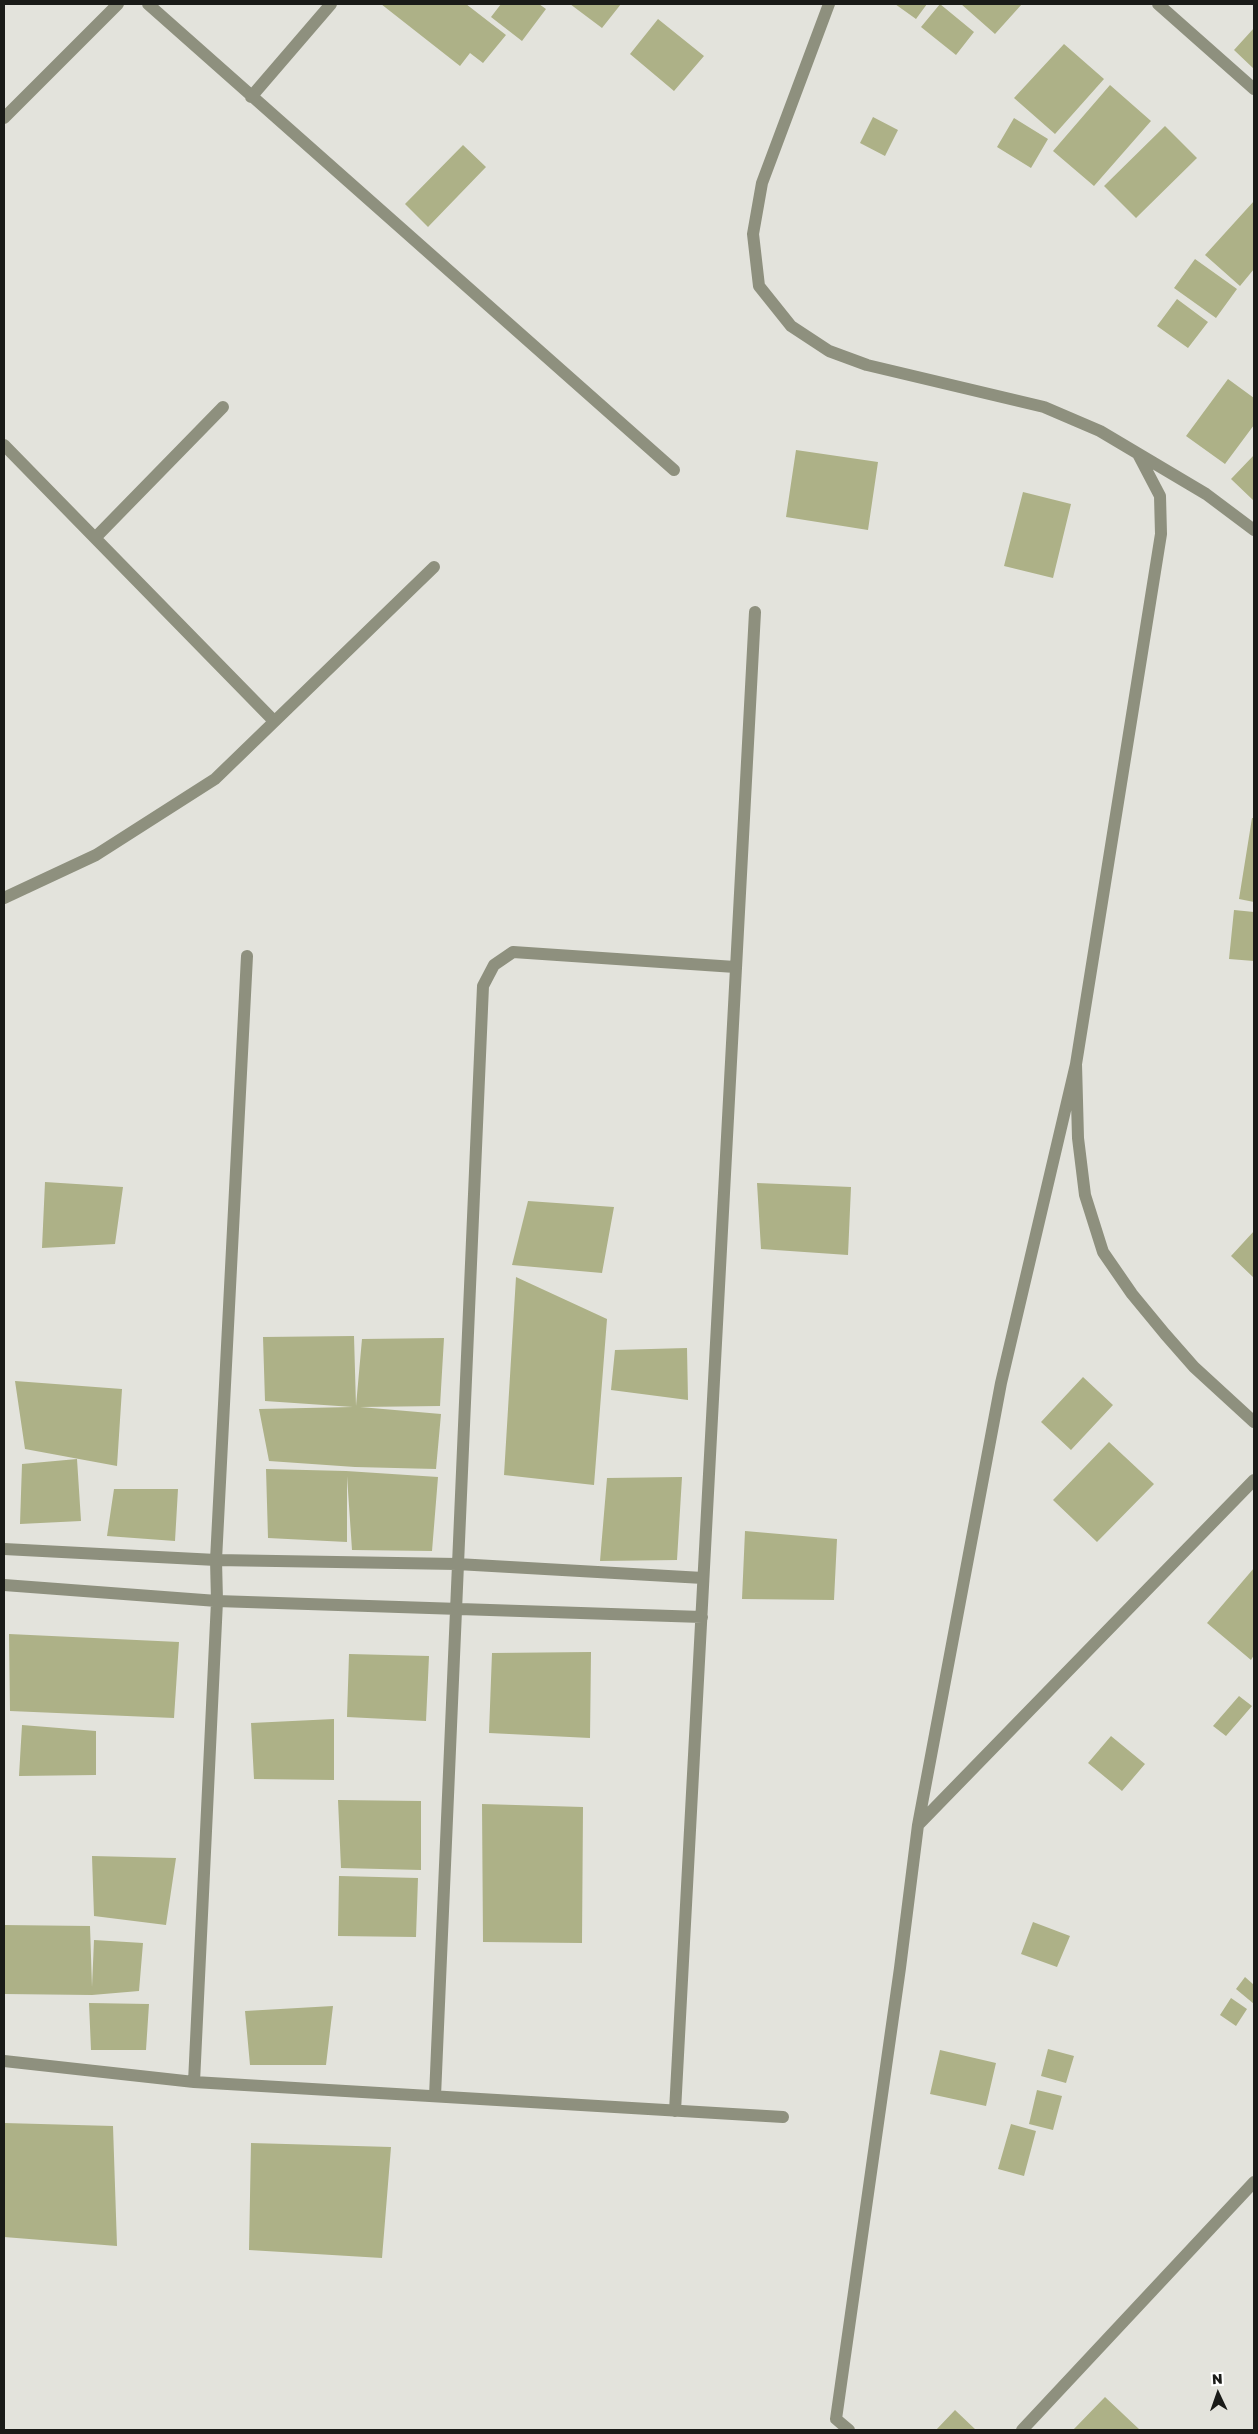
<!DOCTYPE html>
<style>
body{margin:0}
#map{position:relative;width:1258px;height:2434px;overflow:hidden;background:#e3e3dc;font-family:"Golos Text",sans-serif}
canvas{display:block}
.frame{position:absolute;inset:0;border:5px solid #1a1b18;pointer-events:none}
.north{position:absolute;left:1193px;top:2369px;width:50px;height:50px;-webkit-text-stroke:4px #fffffe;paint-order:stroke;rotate:357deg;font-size:14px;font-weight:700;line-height:20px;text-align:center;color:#1a1b18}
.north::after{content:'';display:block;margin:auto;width:18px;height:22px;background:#1a1b18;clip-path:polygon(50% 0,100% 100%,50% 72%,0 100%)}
</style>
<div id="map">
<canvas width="1258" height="2434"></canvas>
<div class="frame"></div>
<div class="north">N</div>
</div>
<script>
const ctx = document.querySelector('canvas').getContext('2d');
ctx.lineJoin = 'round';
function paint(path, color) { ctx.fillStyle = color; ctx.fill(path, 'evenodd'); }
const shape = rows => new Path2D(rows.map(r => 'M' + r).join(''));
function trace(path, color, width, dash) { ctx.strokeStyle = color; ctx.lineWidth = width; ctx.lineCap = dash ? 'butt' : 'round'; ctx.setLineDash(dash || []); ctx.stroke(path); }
paint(shape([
 [381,4,466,4,506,35,483,63,470,53,460,66],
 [501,4,539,4,546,9,522,41,491,17],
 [570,4,621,4,602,28],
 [895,4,927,4,916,19],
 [940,4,974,32,956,55,921,27],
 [961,4,1022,4,995,34],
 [658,19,704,56,674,91,630,54],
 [1254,28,1254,69,1234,50],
 [1064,44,1104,79,1055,134,1014,98],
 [1110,85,1151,121,1094,186,1053,151],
 [873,117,898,130,885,156,860,143],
 [1014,118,1048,139,1031,168,997,147],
 [1165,126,1197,158,1136,218,1104,186],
 [463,145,486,167,428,227,405,204],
 [1254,201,1254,269,1240,286,1205,255],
 [1195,259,1237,289,1216,318,1174,288],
 [1177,299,1208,322,1188,348,1157,326],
 [1228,379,1254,398,1254,425,1225,464,1186,436],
 [796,450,878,462,868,530,786,517],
 [1254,455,1254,501,1231,479],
 [1023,492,1071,504,1053,578,1004,566],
 [1252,818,1254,818,1254,902,1239,899],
 [1234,910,1254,912,1254,961,1229,959],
 [45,1182,123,1187,115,1244,42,1248],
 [757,1183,851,1187,848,1255,761,1249],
 [528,1201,614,1207,602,1273,512,1265],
 [1254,1231,1254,1278,1231,1256],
 [516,1277,607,1319,594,1485,504,1475],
 [354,1336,356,1406,362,1339,444,1338,440,1406,360,1407,441,1414,436,1469,355,1467,269,1461,259,1409,353,1407,265,1401,263,1337],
 [687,1348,688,1400,611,1390,615,1350],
 [1083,1377,1113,1405,1071,1450,1041,1422],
 [15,1381,122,1389,117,1466,25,1449],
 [1109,1442,1154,1484,1097,1542,1053,1500],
 [77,1459,81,1521,20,1524,22,1464],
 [266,1469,346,1471,438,1477,432,1551,352,1550,347,1476,347,1542,268,1538],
 [682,1477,677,1560,600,1561,607,1478],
 [114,1489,178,1489,175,1541,107,1536],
 [745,1531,837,1539,834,1600,742,1599],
 [1254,1568,1254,1655,1251,1660,1207,1623],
 [9,1634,179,1642,174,1718,10,1711],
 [591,1652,590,1738,489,1733,492,1653],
 [349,1654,429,1656,426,1721,347,1717],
 [1239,1696,1252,1706,1226,1736,1213,1726],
 [334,1719,334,1780,254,1779,251,1723],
 [22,1725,96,1731,96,1775,19,1776],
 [1111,1736,1145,1764,1122,1791,1088,1763],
 [338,1800,421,1801,421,1870,341,1868],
 [482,1804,583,1807,582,1943,483,1942],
 [92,1856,176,1858,166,1925,94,1916],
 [339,1876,418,1878,416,1937,338,1936],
 [1033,1922,1070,1936,1057,1967,1021,1954],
 [4,1925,90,1926,92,1987,94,1940,143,1943,139,1991,92,1995,4,1994],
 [1245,1977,1254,1985,1254,2004,1236,1989],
 [1231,1998,1247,2009,1236,2026,1220,2015],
 [89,2003,149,2004,146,2050,91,2050],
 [333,2006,326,2065,250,2065,245,2011],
 [1048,2049,1074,2056,1066,2083,1041,2076],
 [940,2050,996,2063,986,2106,930,2094],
 [1037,2090,1062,2096,1053,2130,1029,2124],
 [4,2123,113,2126,117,2246,4,2237],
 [1011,2124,1036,2131,1024,2176,998,2169],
 [251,2143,391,2147,382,2258,249,2250],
 [1105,2397,1140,2430,1073,2430],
 [955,2410,976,2430,936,2430]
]), '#adb187');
trace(shape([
 [4,445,274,721],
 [95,538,223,407],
 [4,898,96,855,215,779,434,567]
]), '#8e907e', 12);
trace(shape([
 [148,4,674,470],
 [829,4,762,183,753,234,759,286,791,326,829,351,867,365,1044,407,1100,431,1206,494,1254,530],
 [1158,4,1254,89],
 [251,97,331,4],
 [4,118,118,4],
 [1138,454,1160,496,1161,534,1076,1064,1078,1138,1085,1195,1103,1252,1132,1294,1165,1334,1194,1367,1254,1422],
 [4,1549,216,1560,457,1564,703,1578],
 [4,1585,217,1601,702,1617],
 [918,1825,1254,1480],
 [4,2061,194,2082,783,2117],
 [194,2082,217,1601,216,1560,247,956],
 [435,2096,483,986,494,965,513,952,735,967],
 [675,2111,755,612],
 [849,2430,836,2419,900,1968,918,1825,1001,1383,1076,1064],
 [1022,2430,1254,2182]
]), '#8e907e', 12);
</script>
